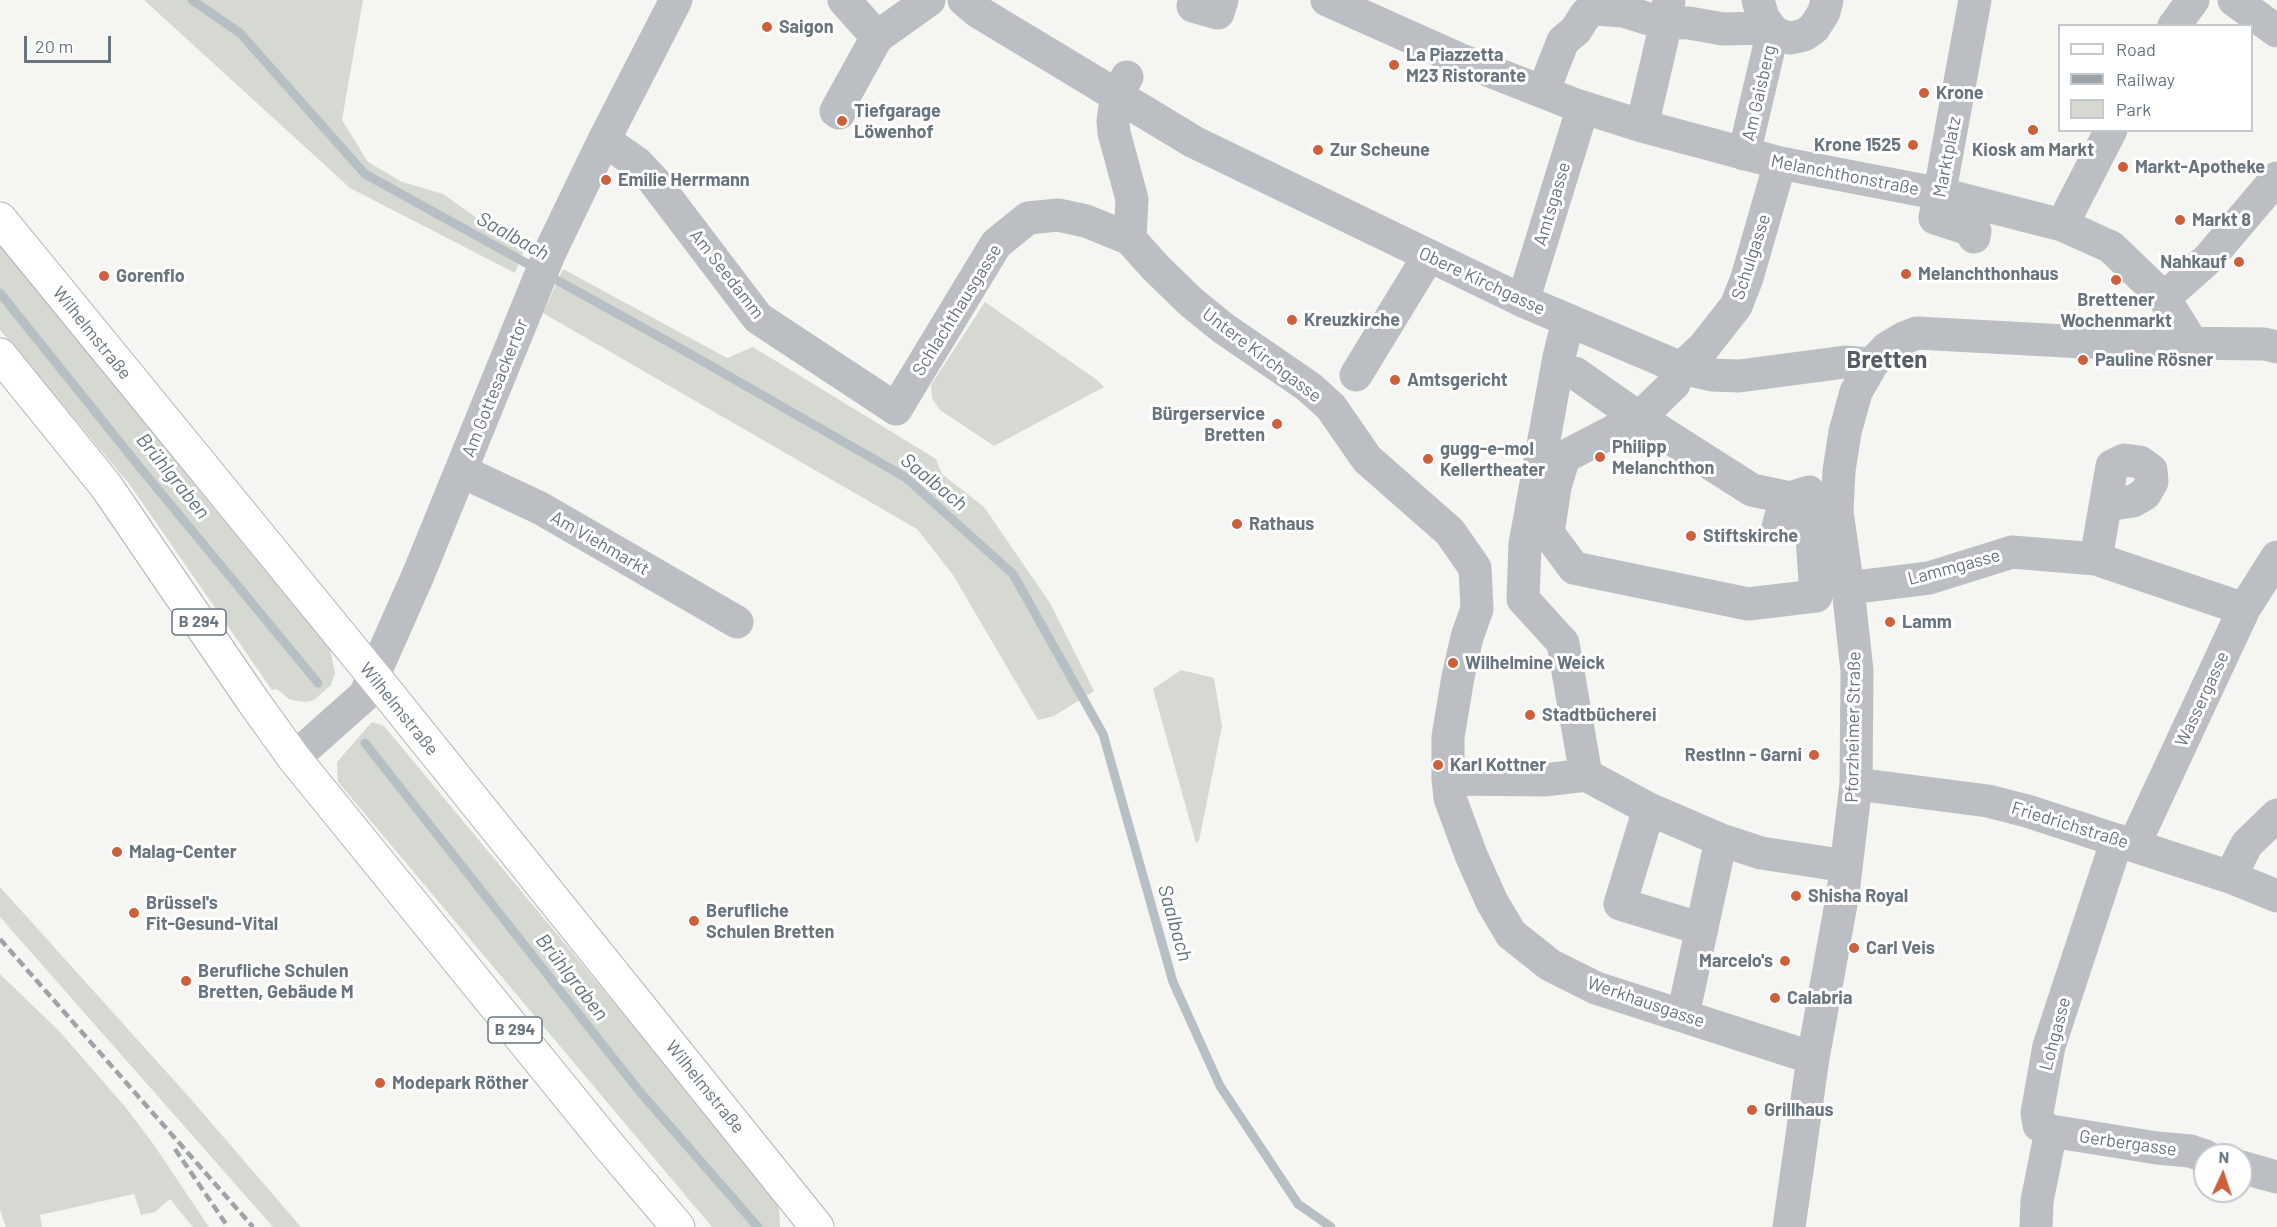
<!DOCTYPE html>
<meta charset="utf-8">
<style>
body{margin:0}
#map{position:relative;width:2277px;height:1227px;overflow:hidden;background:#f5f5f2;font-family:Barlow,sans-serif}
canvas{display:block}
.legend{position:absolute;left:2058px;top:24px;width:195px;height:108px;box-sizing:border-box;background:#fff;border:2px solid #c3c8cc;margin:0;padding:8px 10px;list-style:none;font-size:18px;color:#68757f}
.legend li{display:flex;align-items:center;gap:12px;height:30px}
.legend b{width:30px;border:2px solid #c3c8cc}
.north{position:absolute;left:2193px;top:1143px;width:60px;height:60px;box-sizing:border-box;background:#fff;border:2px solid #c3c8cc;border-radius:50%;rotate:3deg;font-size:16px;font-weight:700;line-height:24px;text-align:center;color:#68757f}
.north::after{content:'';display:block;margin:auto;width:21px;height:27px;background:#cd5f3b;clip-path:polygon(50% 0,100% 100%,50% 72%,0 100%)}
.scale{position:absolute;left:24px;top:36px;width:87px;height:27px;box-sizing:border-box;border:3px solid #68757f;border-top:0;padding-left:8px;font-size:18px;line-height:21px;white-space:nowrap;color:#68757f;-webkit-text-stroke:4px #fff;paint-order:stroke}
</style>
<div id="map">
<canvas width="2277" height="1227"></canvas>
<ul class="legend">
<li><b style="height:8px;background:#fff"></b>Road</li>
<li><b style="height:8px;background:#9da3a7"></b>Railway</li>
<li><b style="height:16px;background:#d5d9d2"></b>Park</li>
</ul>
<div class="north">N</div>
<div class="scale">20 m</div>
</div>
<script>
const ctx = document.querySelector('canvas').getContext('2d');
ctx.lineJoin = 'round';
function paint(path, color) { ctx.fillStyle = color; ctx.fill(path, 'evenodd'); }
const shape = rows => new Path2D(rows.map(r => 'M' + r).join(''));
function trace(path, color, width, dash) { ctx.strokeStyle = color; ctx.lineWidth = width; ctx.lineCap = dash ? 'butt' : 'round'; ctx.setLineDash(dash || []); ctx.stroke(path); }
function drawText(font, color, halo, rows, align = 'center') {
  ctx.font = font + ' Barlow,sans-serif'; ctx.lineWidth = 6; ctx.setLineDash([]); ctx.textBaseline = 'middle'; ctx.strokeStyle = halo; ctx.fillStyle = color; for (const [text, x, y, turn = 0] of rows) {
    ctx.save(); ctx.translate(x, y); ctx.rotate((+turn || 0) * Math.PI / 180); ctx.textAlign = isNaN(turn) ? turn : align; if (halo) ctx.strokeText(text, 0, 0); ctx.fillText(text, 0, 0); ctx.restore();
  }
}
paint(shape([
 [144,0,363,0,342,120,368,162,402,182,443,194,524,251,515,273,350,188],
 [0,242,211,505,330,649,335,673,331,685,314,700,307,702,297,701,289,699,277,689,272,690,130,485,0,330],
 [563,269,727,358,753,347,936,459,942,474,984,507,1050,603,1094,691,1054,716,1038,720,953,575,917,529,543,313],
 [985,302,1097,380,1104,387,994,446,940,410,932,398,931,385],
 [1181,670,1214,678,1222,726,1199,841,1196,843,1153,689],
 [372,722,384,726,768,1188,779,1203,780,1227,712,1227,338,782,337,762],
 [0,887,189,1097,301,1227,273,1227,0,917],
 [0,974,60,1032,127,1109,154,1145,209,1227,193,1227,170,1199,155,1212,141,1215,134,1194,40,1215,42,1227,6,1227,0,1210]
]), '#d5d9d2');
trace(shape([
 [192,0,240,33,365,174,685,351,905,477,1013,574,1103,734,1173,982,1220,1086,1298,1204,1331,1227],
 [0,293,142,470,318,683],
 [365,743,640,1092,758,1227]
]), '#b6c0c4', 9);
const major = shape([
 [0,219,373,675,817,1227],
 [0,355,106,486,253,701,294,758,610,1147,678,1227]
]);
trace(major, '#afb3b6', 35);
trace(shape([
 [844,0,877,37],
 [964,0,977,11,1194,142,1523,301,1681,368,1712,375,1739,376,1845,362,1872,364],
 [1327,0,1459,59,1576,105,1642,126,1780,163,1941,194,2062,225,2111,247,2164,298,2192,343],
 [1758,0,1763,18,1773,31,1781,36,1791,38,1804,35,1814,28,1824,12,1827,0],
 [2234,0,2277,31],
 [1193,6,1218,13,1222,0],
 [2174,26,2193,0],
 [1127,77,1117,94,1113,121,1114,133,1132,199,1130,239,1155,267,1191,302,1223,328,1309,387,1331,407,1367,459,1450,532,1475,568,1477,609,1467,637,1458,677,1448,737,1448,779,1450,798,1471,855,1492,902,1511,934,1550,965,1596,988,1813,1058],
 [1543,92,1563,41,1576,30,1586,14,1595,9,1623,11,1659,22,1689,23,1723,29,1763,28,1773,31,1744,154],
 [839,113,836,111,877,37,929,0],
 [1642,126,1666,23,1669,0],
 [604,140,637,163,654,181,758,318,896,409,996,244,1028,218,1058,215,1086,221,1130,239],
 [2062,225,2111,130],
 [1974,237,1975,231,1935,218,1975,0],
 [2164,298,2209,258,2277,178],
 [1523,301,1583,107],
 [1681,368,1703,348,1736,306,1747,278,1780,163],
 [1575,373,1639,418,1752,490,1790,498,1809,492,1816,596,1748,604,1574,568,1548,533,1555,487,1564,457,1639,418,1674,384],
 [1356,375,1428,257],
 [461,471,540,508,737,622],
 [1778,527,1786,498],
 [2096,559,2112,466,2124,460,2140,462,2151,470,2152,482,2145,494,2133,501,2120,503,2106,501],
 [1848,588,1929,578,2012,552,2096,559,2244,609],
 [1523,599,1563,643,1586,775,1649,809,1721,840,1761,853,1846,866],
 [1523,599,1525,544,1559,357,1568,321],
 [294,758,365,695,419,573,550,252,604,140,676,0],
 [1448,779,1544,780,1586,775],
 [1856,784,1988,801,2027,811,2230,877,2277,896],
 [1649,809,1620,904,1702,929],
 [2117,840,2049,1046,2037,1113,2039,1125,2051,1131,2157,1148,2190,1151,2205,1156],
 [2134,845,2244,609,2277,557],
 [2230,877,2247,844,2277,815],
 [1683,1015,1721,840],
 [2241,1167,2277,1177],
 [1789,1227,1813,1058,1843,893,1856,784,1857,671,1848,588,1837,512,1839,471,1845,432,1856,392,1872,364,1887,348,1904,338,1917,333,2084,342,2264,344,2277,347],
 [2036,1227,2037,1201,2051,1131]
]), '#bbbec2', 33);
trace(major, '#fff', 33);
trace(shape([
 [0,939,253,1227],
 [175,1149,228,1227]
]), '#9da3a7', 4.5, [9, 4.5]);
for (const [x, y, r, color] of [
 [767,27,6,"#cd5f3b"],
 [1394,65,6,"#cd5f3b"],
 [1924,93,6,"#cd5f3b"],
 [842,121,6,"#cd5f3b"],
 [2033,130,6,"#cd5f3b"],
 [1913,145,6,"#cd5f3b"],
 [1318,150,6,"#cd5f3b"],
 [2123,167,6,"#cd5f3b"],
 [606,180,6,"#cd5f3b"],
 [2180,220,6,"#cd5f3b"],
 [2239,262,6,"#cd5f3b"],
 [1906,274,6,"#cd5f3b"],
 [104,276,6,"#cd5f3b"],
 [2116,280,6,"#cd5f3b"],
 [1292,320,6,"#cd5f3b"],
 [2083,360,6,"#cd5f3b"],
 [1395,380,6,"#cd5f3b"],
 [1277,424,6,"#cd5f3b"],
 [1600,457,6,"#cd5f3b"],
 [1428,459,6,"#cd5f3b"],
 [1237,524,6,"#cd5f3b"],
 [1691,536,6,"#cd5f3b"],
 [1890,622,6,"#cd5f3b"],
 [1453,663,6,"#cd5f3b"],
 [1530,715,6,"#cd5f3b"],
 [1814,755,6,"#cd5f3b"],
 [1438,765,6,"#cd5f3b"],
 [117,852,6,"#cd5f3b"],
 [1796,896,6,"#cd5f3b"],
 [134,913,6,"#cd5f3b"],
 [694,921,6,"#cd5f3b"],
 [1854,948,6,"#cd5f3b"],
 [1785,961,6,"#cd5f3b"],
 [186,981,6,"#cd5f3b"],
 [1775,998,6,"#cd5f3b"],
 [380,1083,6,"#cd5f3b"],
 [1752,1110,6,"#cd5f3b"]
]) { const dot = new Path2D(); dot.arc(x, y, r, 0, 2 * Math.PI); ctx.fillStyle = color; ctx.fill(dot); trace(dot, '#fff', 2); }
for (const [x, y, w] of [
 [199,622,54],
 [515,1030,54]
]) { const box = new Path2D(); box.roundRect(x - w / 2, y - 13, w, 26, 4.5); ctx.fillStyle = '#fff'; ctx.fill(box); trace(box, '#68757f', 1.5); }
drawText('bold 16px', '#68757f', null, [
 ["B 294",199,622],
 ["B 294",515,1030]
]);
drawText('bold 18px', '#68757f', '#fff', [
 ["Saigon",779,27],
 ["La Piazzetta",1406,55],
 ["M23 Ristorante",1406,76],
 ["Krone",1936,93],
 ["Tiefgarage",854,111],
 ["Löwenhof",854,132],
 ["Krone 1525",1901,145,"right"],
 ["Zur Scheune",1330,150],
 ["Kiosk am Markt",2033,150,"center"],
 ["Markt-Apotheke",2135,167],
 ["Emilie Herrmann",618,180],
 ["Markt 8",2192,220],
 ["Nahkauf",2227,262,"right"],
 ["Melanchthonhaus",1918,274],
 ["Gorenflo",116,276],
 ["Brettener",2116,300,"center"],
 ["Wochenmarkt",2116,321,"center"],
 ["Kreuzkirche",1304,320],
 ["Pauline Rösner",2095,360],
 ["Amtsgericht",1407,380],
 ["Bürgerservice",1265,414,"right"],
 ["Bretten",1265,435,"right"],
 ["Philipp",1612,447],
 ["Melanchthon",1612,468],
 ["gugg-e-mol",1440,449],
 ["Kellertheater",1440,470],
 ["Rathaus",1249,524],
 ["Stiftskirche",1703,536],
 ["Lamm",1902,622],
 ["Wilhelmine Weick",1465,663],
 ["Stadtbücherei",1542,715],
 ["RestInn - Garni",1802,755,"right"],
 ["Karl Kottner",1450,765],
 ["Malag-Center",129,852],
 ["Shisha Royal",1808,896],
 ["Brüssel's",146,903],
 ["Fit-Gesund-Vital",146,924],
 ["Berufliche",706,911],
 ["Schulen Bretten",706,932],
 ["Carl Veis",1866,948],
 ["Marcelo's",1773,961,"right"],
 ["Berufliche Schulen",198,971],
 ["Bretten, Gebäude M",198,992],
 ["Calabria",1787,998],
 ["Modepark Röther",392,1083],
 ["Grillhaus",1764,1110]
], 'left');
drawText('18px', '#68757f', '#fff', [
 ["Am Gaisberg",1759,93,-77],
 ["Marktplatz",1947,157,-79],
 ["Melanchthonstraße",1845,175,11],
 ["Amtsgasse",1552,204,-73],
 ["Schulgasse",1751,257,-72],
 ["Am Seedamm",727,274,52],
 ["Obere Kirchgasse",1482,281,25],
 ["Schlachthausgasse",957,310,-58],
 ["Wilhelmstraße",92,333,51],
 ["Untere Kirchgasse",1262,355,37],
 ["Am Gottesackertor",495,388,-68],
 ["Am Viehmarkt",600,543,30],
 ["Lammgasse",1954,567,-15],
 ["Wassergasse",2202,699,-65],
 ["Wilhelmstraße",399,709,51],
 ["Pforzheimer Straße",1853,727,-89],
 ["Friedrichstraße",2070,825,17],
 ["Werkhausgasse",1646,1002,19],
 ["Lohgasse",2055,1034,-75],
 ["Wilhelmstraße",705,1087,51],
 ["Gerbergasse",2128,1143,8]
]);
drawText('italic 20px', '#63757c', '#fff', [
 ["Saalbach",513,236,29],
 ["Brühlgraben",173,476,51],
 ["Saalbach",934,482,39],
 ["Saalbach",1175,923,74],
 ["Brühlgraben",572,977,52]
]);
drawText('bold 24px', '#555e66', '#fff', [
 ["Bretten",1887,360]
]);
</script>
